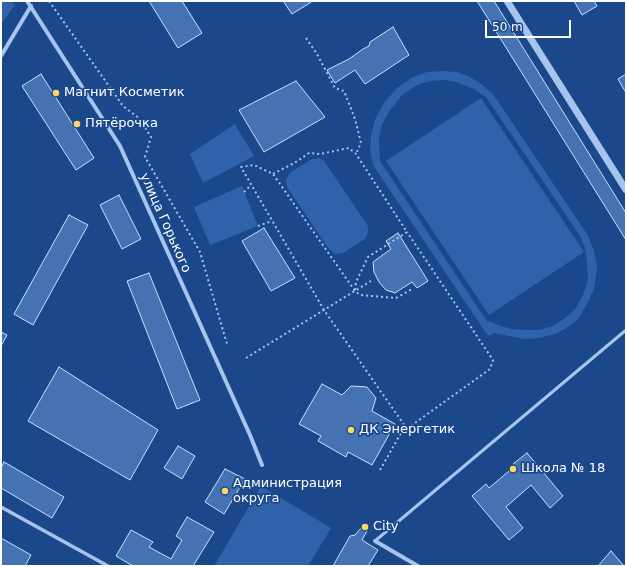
<!DOCTYPE html>
<meta charset="utf-8">
<style>
body{margin:0}
#map{position:relative;width:627px;height:567px;overflow:hidden;background:#1b488b;font-family:"DejaVu Sans",sans-serif}
canvas{display:block}
.frame{position:absolute;inset:0;border:2px solid #fff;pointer-events:none}
.scale{position:absolute;left:485px;top:20px;width:86px;height:18px;box-sizing:border-box;border:2px solid #fff;border-top:0;padding-left:5px;font-size:12px;line-height:14px;white-space:nowrap;color:#fff;-webkit-text-stroke:3px #1b488b;paint-order:stroke}
</style>
<div id="map">
<canvas width="627" height="567"></canvas>
<div class="frame"></div>
<div class="scale">50 m</div>
</div>
<script>
const ctx = document.querySelector('canvas').getContext('2d');
ctx.lineJoin = 'round';
function paint(path, color) { ctx.fillStyle = color; ctx.fill(path, 'evenodd'); }
const shape = rows => new Path2D(rows.map(r => 'M' + r).join(''));
function trace(path, color, width, dash) { ctx.strokeStyle = color; ctx.lineWidth = width; ctx.lineCap = dash ? 'butt' : 'round'; ctx.setLineDash(dash || []); ctx.stroke(path); }
function drawText(font, color, halo, rows, align = 'center') {
  ctx.font = font + ' "DejaVu Sans",sans-serif'; ctx.lineWidth = 3.5; ctx.setLineDash([]); ctx.textBaseline = 'middle'; ctx.strokeStyle = halo; ctx.fillStyle = color; for (const [text, x, y, turn = 0] of rows) {
    ctx.save(); ctx.translate(x, y); ctx.rotate((+turn || 0) * Math.PI / 180); ctx.textAlign = isNaN(turn) ? turn : align; if (halo) ctx.strokeText(text, 0, 0); ctx.fillText(text, 0, 0); ctx.restore();
  }
}
paint(shape([
 [1,1,11,1,15,5,1,24],
 [442,71,456,72,468,76,480,83,493,94,587,234,594,251,597,268,594,289,587,304,578,319,568,327,555,334,539,338,524,339,494,333,488,336,373,165,370,148,371,135,376,117,384,103,397,88,411,78,427,72],
 [446,80,459,83,474,89,486,97,580,236,585,248,587,262,588,279,583,295,576,308,564,319,553,326,539,330,524,330,511,329,498,325,486,320,380,161,379,138,382,124,391,109,402,95,417,85,430,81],
 [481,98,584,252,489,315,386,161],
 [235,124,254,156,203,183,190,154],
 [319,158,324,161,368,226,368,232,365,239,343,253,335,254,329,249,287,187,286,179,291,172,312,159],
 [242,186,258,226,210,245,194,207],
 [261,486,331,528,308,566,214,566]
]), '#2f62a9');
const building = shape([
 [149,1,182,1,202,33,178,48,149,1],
 [283,1,313,1,292,14,283,1],
 [477,1,494,1,626,213,626,240,477,1],
 [574,1,594,1,597,6,582,15,574,1],
 [393,27,409,55,365,84,355,70,335,83,327,70,349,59,363,49,369,46,370,42,393,27],
 [41,74,94,158,76,170,22,86,41,74],
 [626,74,626,93,618,79,626,74],
 [296,81,325,117,264,152,239,110,296,81],
 [119,195,141,239,122,249,100,205,119,195],
 [69,215,88,225,33,325,14,314,69,215],
 [264,228,295,278,271,291,242,241,264,228],
 [398,233,428,281,417,288,412,282,395,293,386,290,379,282,374,272,373,262,391,249,386,241,398,233],
 [149,273,200,400,177,409,127,281,149,273],
 [1,332,7,335,1,346,1,332],
 [59,367,158,430,130,480,28,421,59,367],
 [322,384,342,395,351,386,367,387,376,398,372,411,395,424,372,465,348,452,346,457,318,441,321,436,299,424,322,384],
 [178,446,195,456,182,479,164,468,178,446],
 [527,453,563,496,550,508,531,485,506,507,523,528,509,540,472,496,486,484,489,488,515,466,513,464,527,453],
 [4,462,64,497,52,518,1,488,1,468,4,462],
 [225,469,245,479,224,514,205,502,225,469],
 [187,517,214,532,193,566,133,566,116,556,131,530,153,542,149,547,171,559,182,540,176,536,187,517],
 [362,527,367,531,362,540,378,550,368,566,333,566,350,536,355,535,362,527],
 [1,538,31,555,25,566,1,566,1,538],
 [611,551,624,566,598,566,611,551]
]);
paint(building, '#4472b3');
trace(building, '#ccdff9', 1);
trace(shape([
 [49,1,123,106,139,118,151,137,145,157,200,252,227,344],
 [306,38,317,54,335,88,344,91,355,119,361,143,356,154],
 [273,174,296,162,309,153,320,154,349,148,356,154,407,232,368,257,356,282,355,290],
 [244,192,251,185],
 [258,226,272,221],
 [246,358,371,281],
 [407,429,324,310,241,167,254,165,273,174,355,291,360,295,396,298,412,289],
 [380,470,401,433,490,369,493,360,407,232]
]), '#a6c4ed', 2, [2, 3]);
trace(shape([
 [375,541,626,330]
]), '#a6c4ed', 3);
trace(shape([
 [1,507,108,566]
]), '#a6c4ed', 3.5);
trace(shape([
 [27,1,120,146,250,435,262,465],
 [1,56,31,6],
 [375,541,418,566]
]), '#a6c4ed', 4);
trace(shape([
 [507,1,626,190]
]), '#a6c4ed', 7);
for (const [x, y, r, color] of [
 [56,93,4,"#fed664"],
 [77,124,4,"#fed664"],
 [351,430,4,"#fed664"],
 [513,469,4,"#fed664"],
 [225,491,4,"#fed664"],
 [365,527,4,"#fed664"]
]) { const dot = new Path2D(); dot.arc(x, y, r, 0, 2 * Math.PI); ctx.fillStyle = color; ctx.fill(dot); trace(dot, '#1b488b', 1.5); }
drawText('13px', '#fff', '#1b488b', [
 ["Магнит Косметик",64,93],
 ["Пятёрочка",85,124],
 ["ДК Энергетик",359,430],
 ["Школа № 18",521,469],
 ["Администрация",233,484],
 ["округа",233,499],
 ["City",373,527]
], 'left');
drawText('13px', '#fff', '#1b488b', [
 ["улица Горького",165,223,66]
]);
</script>
